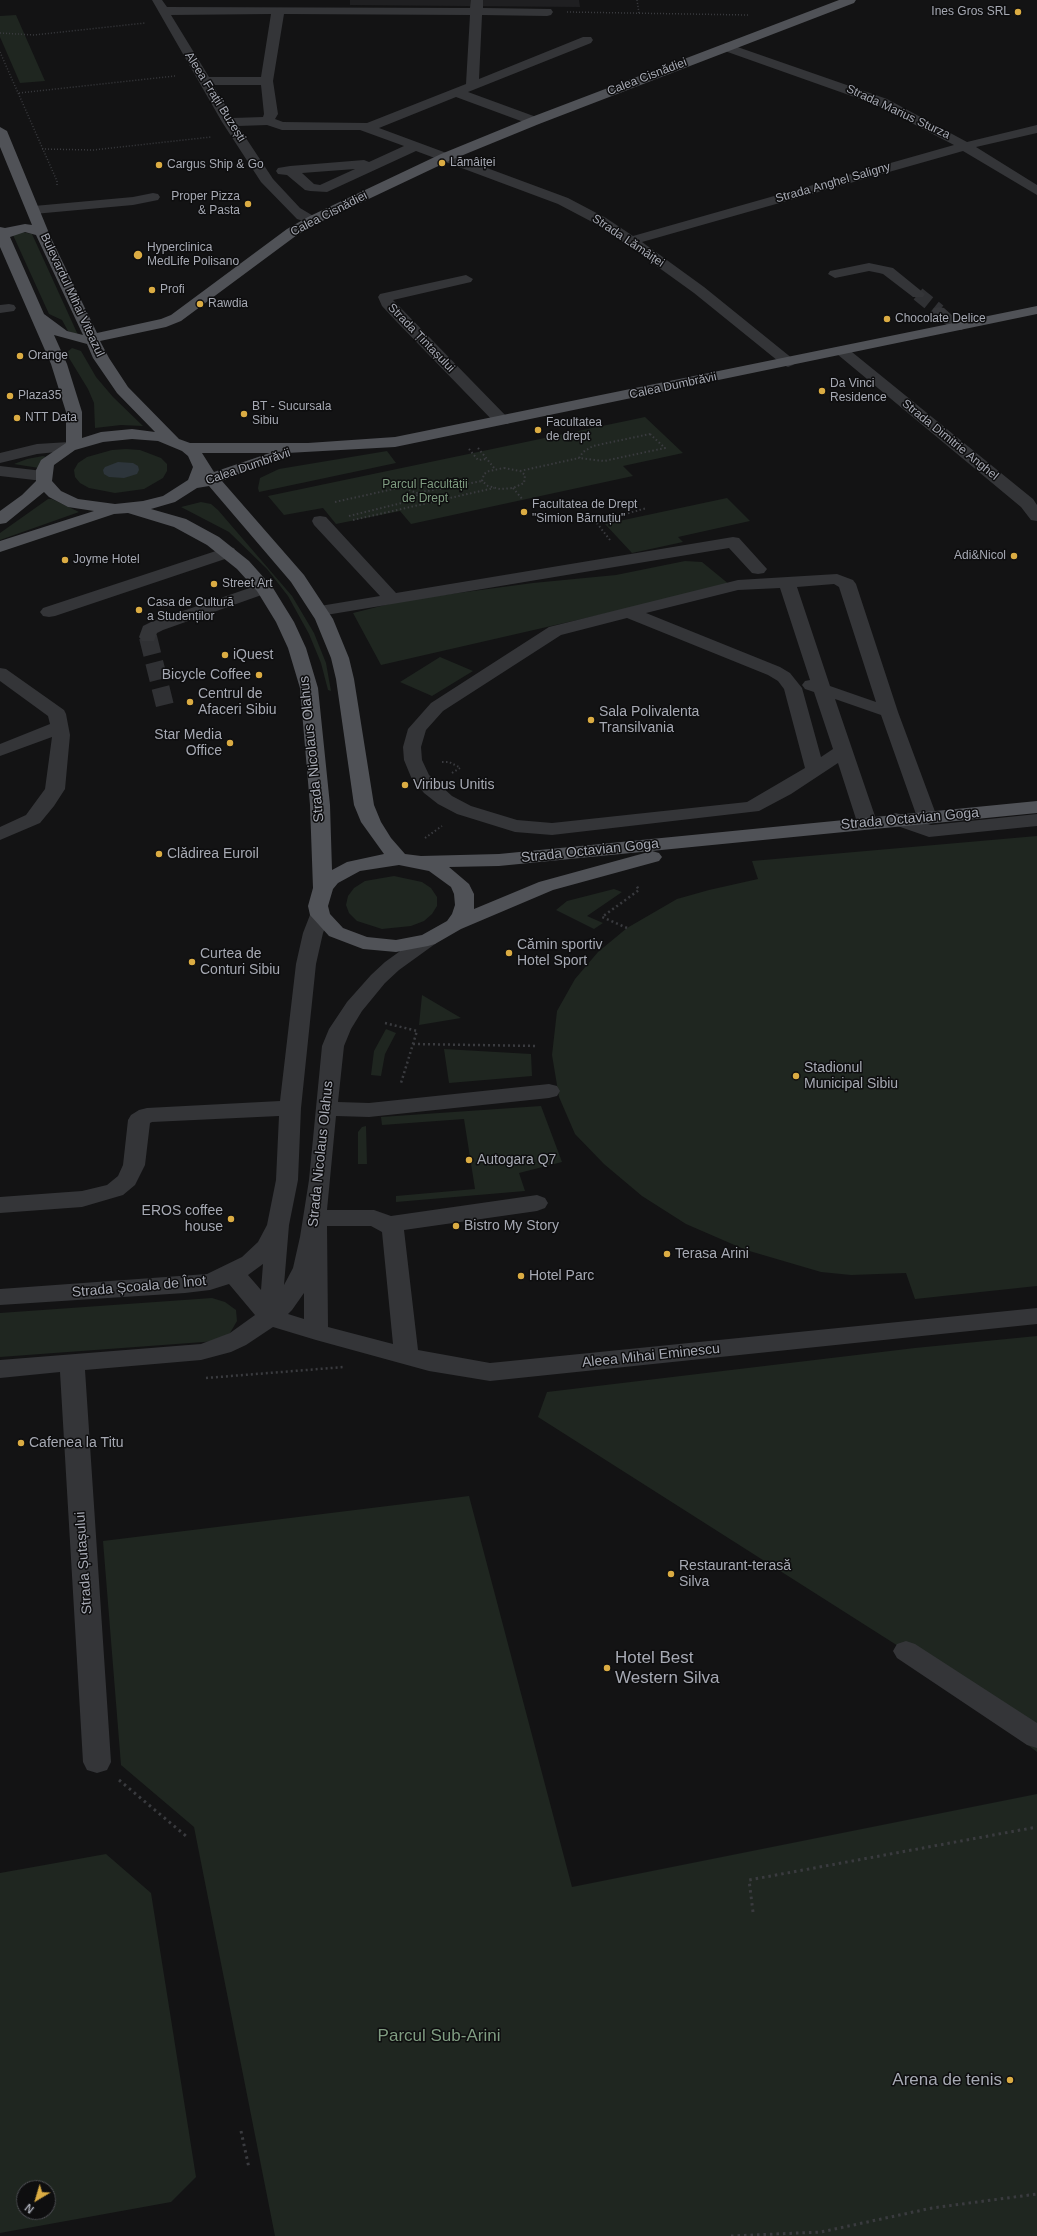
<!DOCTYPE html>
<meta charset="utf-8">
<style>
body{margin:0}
#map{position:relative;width:1037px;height:2236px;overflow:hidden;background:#131314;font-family:Arial,sans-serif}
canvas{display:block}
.north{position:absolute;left:16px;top:2180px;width:40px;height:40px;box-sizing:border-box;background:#0e0e0f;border:1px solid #4b4c51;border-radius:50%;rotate:218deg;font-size:11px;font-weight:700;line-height:16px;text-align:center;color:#a6a9b3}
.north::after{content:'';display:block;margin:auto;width:14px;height:18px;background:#dbac43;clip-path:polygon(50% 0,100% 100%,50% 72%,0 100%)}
</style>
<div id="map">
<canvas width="1037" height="2236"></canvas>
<div class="north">N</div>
</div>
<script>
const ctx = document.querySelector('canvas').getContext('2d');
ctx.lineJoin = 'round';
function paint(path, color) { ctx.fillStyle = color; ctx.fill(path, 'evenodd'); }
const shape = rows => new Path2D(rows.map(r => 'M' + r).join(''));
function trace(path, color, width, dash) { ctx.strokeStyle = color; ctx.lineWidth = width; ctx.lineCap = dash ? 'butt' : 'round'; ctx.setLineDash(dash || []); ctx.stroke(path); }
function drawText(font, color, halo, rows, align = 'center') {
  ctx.font = font + ' Arial,sans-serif'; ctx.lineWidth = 3; ctx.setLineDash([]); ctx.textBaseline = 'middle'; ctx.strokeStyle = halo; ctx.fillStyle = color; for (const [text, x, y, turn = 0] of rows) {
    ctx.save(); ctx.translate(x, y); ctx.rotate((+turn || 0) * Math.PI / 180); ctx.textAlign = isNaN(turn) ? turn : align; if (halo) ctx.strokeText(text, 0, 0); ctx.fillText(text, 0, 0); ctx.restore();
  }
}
paint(shape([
 [350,0,579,0,580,7,350,5]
]), '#1f1f21');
paint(shape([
 [16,15,45,81,20,83,0,37,0,16],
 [22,232,32,234,78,335,68,331,62,320,49,314,13,235],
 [72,348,81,351,96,377,113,397,143,426,121,425,95,428,94,403,88,389,66,353],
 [645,417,683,453,623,466,633,476,411,524,400,511,336,524,323,508,284,515,268,496],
 [126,449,140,450,161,458,167,464,167,471,163,478,144,489,115,493,89,488,80,483,75,477,74,470,78,463,87,457,112,450],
 [387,451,396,463,259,492,258,488,260,478,279,469],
 [43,456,46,457,39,468,14,464,27,459],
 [727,498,750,521,678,537,683,542,632,553,605,524],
 [48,499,52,499,79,512,0,540,0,533],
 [201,502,211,504,218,510,292,596,314,633,326,663,331,691,328,690,321,663,309,634,288,596,267,569,229,532,181,507],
 [685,561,702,562,730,585,381,665,353,613,405,600,533,583,616,575],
 [440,657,473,671,432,696,400,682],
 [1037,836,1037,1286,915,1299,906,1273,851,1275,821,1272,746,1250,686,1224,642,1196,604,1164,575,1134,559,1097,552,1055,557,1011,575,979,598,952,627,928,677,899,709,890,758,879,752,861],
 [394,876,422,882,431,888,437,897,437,906,432,914,424,921,411,926,382,929,357,921,349,913,346,905,348,896,354,888,365,881],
 [614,889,622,892,587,916,603,923,594,929,556,910,567,901],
 [422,995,461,1018,419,1025],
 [386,1029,396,1033,385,1054,381,1076,371,1075,374,1051],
 [444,1049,531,1054,532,1076,449,1083],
 [541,1106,562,1162,519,1173,525,1191,396,1202,396,1196,475,1189,464,1119,382,1125,381,1117],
 [366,1126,367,1164,358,1164,358,1132,362,1127],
 [212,1298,225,1302,236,1310,237,1321,230,1333,217,1341,0,1357,0,1313],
 [1037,1336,1037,1752,906,1651,538,1417,547,1392,915,1348],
 [469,1496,572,1887,1037,1794,1037,2236,275,2236,194,1827,121,1765,103,1541],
 [106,1854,151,1893,196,2177,171,2202,0,2233,0,1873],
 [24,2188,48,2188,48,2212,24,2212]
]), '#1f2620');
paint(shape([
 [118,462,133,463,138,466,139,470,137,474,124,478,109,477,104,474,103,470,105,467]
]), '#2d353b');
trace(shape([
 [918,294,939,311]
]), '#303134', 14, [14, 7]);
trace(shape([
 [148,637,166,710]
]), '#303134', 18, [18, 8]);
trace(shape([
 [637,0,639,13],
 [567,12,748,15],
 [0,33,34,35,145,23],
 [0,52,57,181,57,187],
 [19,93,175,76],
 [42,149,93,150,211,137]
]), '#3a3b3f', 1.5, [1, 2]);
trace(shape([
 [650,434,665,448,604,461,579,458,583,452,593,446,650,434],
 [478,448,495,469],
 [469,449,478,460,487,459],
 [504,468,520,471,525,475,524,483,513,488,500,489,488,486,482,481,484,474,489,471,504,468],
 [520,471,579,458],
 [513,488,523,500],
 [335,502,398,488,406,488,416,493,482,481],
 [349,516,414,500,417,496,416,493],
 [353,520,494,488],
 [610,540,596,522,647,508],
 [442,762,449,762,459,767],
 [452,773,460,768],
 [425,838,442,826]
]), '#3a3b3f', 2, [1.5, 2.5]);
trace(shape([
 [627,928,602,917,639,890,636,885],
 [385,1023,417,1031,401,1083],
 [413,1044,538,1046],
 [206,1378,344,1367]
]), '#3a3b3f', 2.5, [2, 3]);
trace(shape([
 [119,1780,186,1836],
 [753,1912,749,1880,1037,1827],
 [241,2131,249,2168],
 [731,2236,821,2232,932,2208,1037,2194]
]), '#3a3b3f', 3, [2.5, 4]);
paint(shape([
 [152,0,162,0,167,7,470,8,471,0,483,0,483,8,551,9,553,12,551,15,547,16,482,15,479,79,583,37,591,37,593,40,591,43,468,92,539,118,541,121,539,124,529,124,456,97,379,128,568,198,606,218,633,236,954,145,877,105,722,50,720,47,726,43,887,99,967,142,1037,125,1037,133,976,147,1037,185,1037,195,963,151,642,242,704,287,793,359,796,362,793,365,788,367,783,365,694,293,626,244,596,224,558,204,416,151,327,192,310,191,305,190,287,175,278,174,276,171,278,168,290,166,364,160,369,162,404,146,360,130,282,130,267,125,238,126,273,179,300,208,320,220,313,224,297,219,261,182,222,122,152,0],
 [271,14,261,77,209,77,171,15,271,14],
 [284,14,470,15,466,84,367,123,283,122,275,119,278,114,273,81,284,14],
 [213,85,261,85,264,114,263,117,233,118,213,85],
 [355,169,320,185,314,184,302,173,355,169],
 [153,193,158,194,160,197,158,200,133,205,34,214,27,210,34,206,133,197,153,193],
 [869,263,893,268,925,294,923,297,913,297,883,274,879,273,869,271,835,278,828,274,830,271,869,263],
 [466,275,473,279,471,282,393,300,508,418,510,421,508,424,496,424,396,321,382,306,378,297,380,294,466,275],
 [9,304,14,305,16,308,14,311,0,313,0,305,9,304],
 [939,307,944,308,962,324,964,327,962,330,952,330,934,314,932,311,934,308,939,307],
 [842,346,847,348,1033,499,1037,505,1037,521,1031,520,1021,507,837,354,834,351,837,348,842,346],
 [69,442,75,444,77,447,75,450,37,454,0,463,0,453,37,444,69,442],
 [0,466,43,471,49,473,51,476,49,479,43,481,0,476,0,466],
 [320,516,326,517,396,593,733,537,739,538,767,569,764,573,758,574,752,573,729,548,320,616,314,615,311,611,314,607,380,596,314,525,312,521,314,517,320,516],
 [228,547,234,548,236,552,234,556,55,616,49,617,43,616,40,612,43,608,228,547],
 [837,574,853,580,856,584,898,712,937,817,934,821,927,823,920,821,917,817,881,715,835,699,877,822,874,826,867,828,860,826,857,822,838,763,791,794,759,811,552,835,515,832,457,814,438,804,424,793,411,777,404,760,403,747,408,729,431,703,549,627,738,580,837,574],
 [834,584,839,587,876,702,830,686,797,587,834,584],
 [780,588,810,680,805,681,802,685,805,689,814,692,833,749,821,757,802,688,790,673,780,667,646,613,738,590,780,588],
 [627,618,768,675,778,681,784,689,805,768,747,802,552,823,517,820,471,806,452,796,429,775,422,760,421,747,426,730,443,711,561,635,627,618],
 [264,583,270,584,273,588,270,592,163,630,157,633,154,641,142,641,139,637,143,626,151,622,264,583],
 [0,668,6,669,64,710,66,714,70,735,65,789,54,806,40,823,0,840,0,827,26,815,45,789,52,737,0,756,0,744,50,724,48,716,0,681,0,668],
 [896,813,931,825,1037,814,1037,826,929,837,889,823,886,819,889,815,896,813],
 [320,909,327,911,330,915,323,933,316,964,301,1108,298,1180,289,1225,284,1285,293,1268,300,1237,309,1180,322,1046,329,1029,347,1002,371,975,385,962,421,936,428,934,435,936,438,940,435,944,399,970,385,983,362,1011,351,1029,344,1046,338,1102,369,1103,549,1084,557,1086,560,1091,557,1096,549,1098,369,1117,336,1116,327,1210,374,1210,391,1216,537,1195,545,1198,548,1203,545,1208,537,1211,404,1230,418,1350,490,1363,1037,1308,1037,1324,490,1381,429,1371,316,1340,273,1327,246,1345,231,1352,201,1360,85,1370,111,1762,107,1770,97,1773,87,1770,83,1762,60,1372,0,1378,0,1360,201,1344,230,1333,255,1315,229,1284,210,1290,185,1293,0,1305,0,1289,207,1274,242,1257,258,1242,267,1225,276,1180,279,1116,152,1122,150,1123,145,1165,135,1185,123,1195,82,1207,0,1213,0,1197,82,1191,107,1185,118,1176,123,1165,128,1120,131,1115,139,1110,147,1108,280,1101,296,964,303,933,310,915,313,911,320,909],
 [327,1226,371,1226,382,1232,393,1344,328,1327,327,1226],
 [263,1264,261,1290,248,1275,263,1264],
 [304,1293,304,1319,288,1314,292,1310,304,1293],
 [906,1641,915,1644,1037,1723,1037,1748,1027,1745,897,1658,893,1651,897,1644,906,1641]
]), '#343538');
paint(shape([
 [839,0,856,0,854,3,539,124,451,160,318,223,297,235,181,321,166,327,100,341,109,358,128,387,179,439,190,443,308,443,395,437,1037,306,1037,314,395,447,287,453,288,455,286,458,258,466,222,481,304,575,333,619,349,658,354,679,374,805,381,822,391,838,405,854,421,856,499,854,1037,801,1037,813,499,866,449,867,469,884,474,894,474,909,539,882,652,851,659,853,662,857,659,861,553,890,461,929,435,944,428,946,396,952,363,949,329,936,310,915,308,906,313,888,310,805,300,688,288,648,276,622,257,591,237,569,207,545,174,527,128,513,114,514,0,552,0,541,94,511,68,507,49,497,44,492,6,523,0,524,0,511,22,495,36,481,36,470,41,460,66,443,66,412,51,364,0,247,0,227,5,228,25,224,32,225,0,147,0,127,7,131,51,238,97,333,161,319,171,315,287,229,308,217,441,154,529,118,839,0],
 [25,232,36,235,83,335,67,331,44,314,10,237,25,232],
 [54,335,87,344,93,358,117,393,155,432,132,429,101,432,82,438,82,412,67,364,54,335],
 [132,439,158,441,182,451,188,456,193,467,188,480,163,496,143,501,115,504,78,499,61,491,52,481,54,465,75,450,103,442,132,439],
 [202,453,270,453,214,472,202,453],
 [209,486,291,582,315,619,331,658,336,679,354,805,361,822,384,854,347,862,332,870,330,805,318,688,306,648,294,622,273,588,249,561,219,537,186,519,151,509,175,502,197,488,209,486],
 [399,865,429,871,451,887,454,894,455,905,452,914,447,921,422,935,396,940,367,937,343,928,330,914,328,906,333,889,338,883,360,871,399,865]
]), '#505257');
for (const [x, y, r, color] of [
 [1018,12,4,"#dbac43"],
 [442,163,4,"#dbac43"],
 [159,165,4,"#dbac43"],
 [248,204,4,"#dbac43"],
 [138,255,5,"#dbac43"],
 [152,290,4,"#dbac43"],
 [200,304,4,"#dbac43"],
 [887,319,4,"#dbac43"],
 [20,356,4,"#dbac43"],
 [822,391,4,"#dbac43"],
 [10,396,4,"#dbac43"],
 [244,414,4,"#dbac43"],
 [17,418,4,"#dbac43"],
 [538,430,4,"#dbac43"],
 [524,512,4,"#dbac43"],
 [1014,556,4,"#dbac43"],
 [65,560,4,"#dbac43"],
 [214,584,4,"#dbac43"],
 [139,610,4,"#dbac43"],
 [225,655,4,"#dbac43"],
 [259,675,4,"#dbac43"],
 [190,702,4,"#dbac43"],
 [591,720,4,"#dbac43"],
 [230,743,4,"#dbac43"],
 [405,785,4,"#dbac43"],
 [159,854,4,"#dbac43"],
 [509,953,4,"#dbac43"],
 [192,962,4,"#dbac43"],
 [796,1076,4,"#dbac43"],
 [469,1160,4,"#dbac43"],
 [231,1219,4,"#dbac43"],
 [456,1226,4,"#dbac43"],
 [667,1254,4,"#dbac43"],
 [521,1276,4,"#dbac43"],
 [21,1443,4,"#dbac43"],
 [671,1574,4,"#dbac43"],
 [607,1668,4,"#dbac43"],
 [1010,2080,4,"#dbac43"]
]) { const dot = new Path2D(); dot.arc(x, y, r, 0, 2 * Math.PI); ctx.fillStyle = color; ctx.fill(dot); trace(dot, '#0e0e0f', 1.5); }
drawText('12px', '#a6a9b3', '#0e0e0f', [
 ["Ines Gros SRL",1010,12,"right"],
 ["Lămâiței",450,163],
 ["Cargus Ship & Go",167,165],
 ["Proper Pizza",240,197,"right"],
 ["& Pasta",240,211,"right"],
 ["Hyperclinica",147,248],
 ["MedLife Polisano",147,262],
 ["Profi",160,290],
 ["Rawdia",208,304],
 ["Chocolate Delice",895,319],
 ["Orange",28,356],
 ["Da Vinci",830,384],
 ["Residence",830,398],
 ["Plaza35",18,396],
 ["BT - Sucursala",252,407],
 ["Sibiu",252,421],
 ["NTT Data",25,418],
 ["Facultatea",546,423],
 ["de drept",546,437],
 ["Facultatea de Drept",532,505],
 ["\"Simion Bărnuțiu\"",532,519],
 ["Adi&Nicol",1006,556,"right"],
 ["Joyme Hotel",73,560],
 ["Street Art",222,584],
 ["Casa de Cultură",147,603],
 ["a Studenților",147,617]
], 'left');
drawText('12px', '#a6a9b3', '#0e0e0f', [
 ["Calea Cisnădiei",647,77,-21],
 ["Aleea Frații Buzești",215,97,58],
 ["Strada Marius Sturza",898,112,25],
 ["Strada Anghel Saligny",833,183,-16],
 ["Calea Cisnădiei",329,214,-27],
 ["Strada Lămâiței",628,241,34],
 ["Bulevardul Mihai Viteazul",72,295,65],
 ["Strada Țintașului",421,338,46],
 ["Calea Dumbrăvii",673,386,-12],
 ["Strada Dimitrie Anghel",950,440,39],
 ["Calea Dumbrăvii",248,467,-19]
]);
drawText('12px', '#7f9c81', '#0e0e0f', [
 ["Parcul Facultății",425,485],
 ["de Drept",425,499]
]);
drawText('14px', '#a6a9b3', '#0e0e0f', [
 ["iQuest",233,655],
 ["Bicycle Coffee",251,675,"right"],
 ["Centrul de",198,694],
 ["Afaceri Sibiu",198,710],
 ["Sala Polivalenta",599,712],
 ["Transilvania",599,728],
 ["Star Media",222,735,"right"],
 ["Office",222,751,"right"],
 ["Viribus Unitis",413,785],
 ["Clădirea Euroil",167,854],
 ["Cămin sportiv",517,945],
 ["Hotel Sport",517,961],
 ["Curtea de",200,954],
 ["Conturi Sibiu",200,970],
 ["Stadionul",804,1068],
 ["Municipal Sibiu",804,1084],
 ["Autogara Q7",477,1160],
 ["EROS coffee",223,1211,"right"],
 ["house",223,1227,"right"],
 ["Bistro My Story",464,1226],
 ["Terasa Arini",675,1254],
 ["Hotel Parc",529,1276],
 ["Cafenea la Titu",29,1443],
 ["Restaurant-terasă",679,1566],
 ["Silva",679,1582]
], 'left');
drawText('14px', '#a6a9b3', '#0e0e0f', [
 ["Strada Nicolaus Olahus",312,749,-96],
 ["Strada Octavian Goga",910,819,-5],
 ["Strada Octavian Goga",590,851,-6],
 ["Strada Nicolaus Olahus",321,1154,-84],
 ["Strada Școala de Înot",139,1287,-5],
 ["Aleea Mihai Eminescu",651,1356,-6],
 ["Strada Șutașului",84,1563,-94]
]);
drawText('17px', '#a6a9b3', '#0e0e0f', [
 ["Hotel Best",615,1658],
 ["Western Silva",615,1678],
 ["Arena de tenis",1002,2080,"right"]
], 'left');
drawText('17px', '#7f9c81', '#0e0e0f', [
 ["Parcul Sub-Arini",439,2036]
]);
</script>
